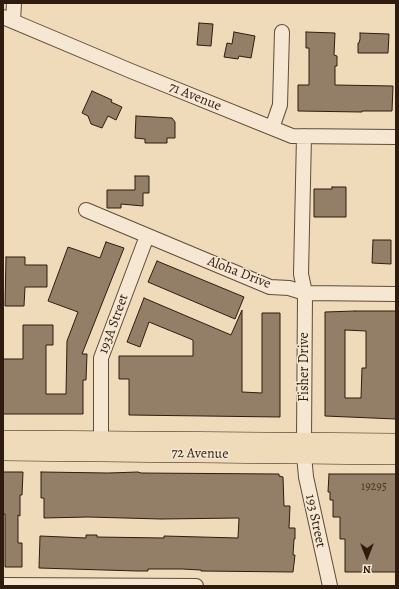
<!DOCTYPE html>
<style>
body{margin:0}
#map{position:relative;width:399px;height:589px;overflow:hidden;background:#efdaba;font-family:Alegreya,serif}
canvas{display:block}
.frame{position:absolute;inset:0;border:4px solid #2f1c0e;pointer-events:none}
.north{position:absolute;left:347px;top:537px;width:40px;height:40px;-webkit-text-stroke:3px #f5e7d2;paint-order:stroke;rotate:180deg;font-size:11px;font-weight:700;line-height:16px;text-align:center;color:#2f1c0e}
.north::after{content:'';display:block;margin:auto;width:14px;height:18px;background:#2f1c0e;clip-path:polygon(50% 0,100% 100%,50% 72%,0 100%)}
</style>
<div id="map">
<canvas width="399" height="589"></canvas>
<div class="frame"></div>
<div class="north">N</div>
</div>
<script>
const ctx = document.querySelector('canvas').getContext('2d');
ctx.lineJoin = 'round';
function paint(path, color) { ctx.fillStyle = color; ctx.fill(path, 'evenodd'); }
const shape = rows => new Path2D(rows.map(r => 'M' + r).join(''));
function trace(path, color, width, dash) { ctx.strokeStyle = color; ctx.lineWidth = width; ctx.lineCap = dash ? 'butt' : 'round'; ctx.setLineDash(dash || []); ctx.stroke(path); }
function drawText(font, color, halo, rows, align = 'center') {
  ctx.font = font + ' Alegreya,serif'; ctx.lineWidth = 3; ctx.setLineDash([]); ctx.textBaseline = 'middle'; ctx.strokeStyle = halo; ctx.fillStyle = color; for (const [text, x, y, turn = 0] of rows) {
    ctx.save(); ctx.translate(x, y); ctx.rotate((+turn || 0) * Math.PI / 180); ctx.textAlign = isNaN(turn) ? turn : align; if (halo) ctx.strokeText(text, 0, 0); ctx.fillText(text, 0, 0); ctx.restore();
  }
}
const building = shape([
 [199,23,213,24,211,46,197,45,199,23],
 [234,32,255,36,251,58,239,56,238,59,224,57,227,43,232,44,234,32],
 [306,32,335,33,334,55,337,56,337,66,335,66,335,85,393,86,392,111,362,111,362,112,298,111,298,85,309,85,309,48,306,48,306,32],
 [360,33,389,34,388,53,358,53,358,43,359,43,360,39,360,33],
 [92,91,112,100,111,102,122,107,116,120,108,116,102,128,91,124,88,116,82,113,92,91],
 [136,116,172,118,175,122,175,138,167,138,167,143,145,143,145,139,135,138,136,116],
 [135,176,149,176,149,193,143,193,143,206,121,204,121,208,107,208,107,190,135,190,135,176],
 [332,187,346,187,346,217,314,217,314,189,332,189,332,187],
 [373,240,391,240,391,264,372,263,373,240],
 [106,242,124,248,82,354,87,354,86,380,83,380,83,414,3,414,3,359,23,359,23,325,53,325,53,345,46,345,46,394,66,394,67,341,78,312,48,301,68,247,100,258,106,242],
 [6,257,25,257,25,265,47,265,47,287,25,287,24,306,5,306,6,257],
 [157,261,244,297,235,319,148,282,157,261],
 [144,298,231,335,242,310,242,392,262,393,262,313,280,313,280,417,129,415,129,379,119,379,119,356,193,356,193,340,149,322,140,347,127,342,144,298],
 [355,311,396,311,396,419,325,416,325,312,355,311],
 [345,330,366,331,366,368,362,368,361,398,345,398,345,330],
 [3,472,23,472,22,495,20,495,20,516,18,515,18,543,22,543,22,567,5,567,5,514,3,514,3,472],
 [41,472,108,473,138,472,141,473,279,474,279,476,283,477,284,506,290,506,289,528,295,528,295,539,294,539,293,555,295,555,293,572,201,571,201,570,182,569,148,569,148,571,137,571,39,568,40,536,86,538,86,535,97,535,97,537,164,538,164,536,238,538,239,518,161,519,88,517,44,518,44,498,41,498,41,472],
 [329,474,396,474,396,572,345,572,345,539,340,539,340,517,333,517,333,500,330,500,330,492,328,492,329,474]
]);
paint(building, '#937f67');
trace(building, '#2f1c0e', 1);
const minor = shape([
 [3,17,131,71,292,136,396,137],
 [13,21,14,3],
 [272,128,280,105,282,32],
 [304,136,301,274,305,293,304,441],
 [86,210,270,287,289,288,305,293,396,294],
 [101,440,101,358,147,236],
 [304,455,306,477,330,586],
 [3,585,196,586]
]);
const major = shape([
 [3,439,396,442],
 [3,452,396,456]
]);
trace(minor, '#5f4c39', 16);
trace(major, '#2f1c0e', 18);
trace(minor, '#f5e7d2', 14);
trace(major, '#efdaba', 17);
drawText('12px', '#483524', null, [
 ["19295",374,487]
]);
drawText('14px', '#2f1c0e', '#f5e7d2', [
 ["71 Avenue",195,97,22],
 ["Aloha Drive",239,273,21],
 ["193A Street",114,324,-70],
 ["Fisher Drive",305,367,-90],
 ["72 Avenue",200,454,1],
 ["193 Street",315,521,78]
]);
</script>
